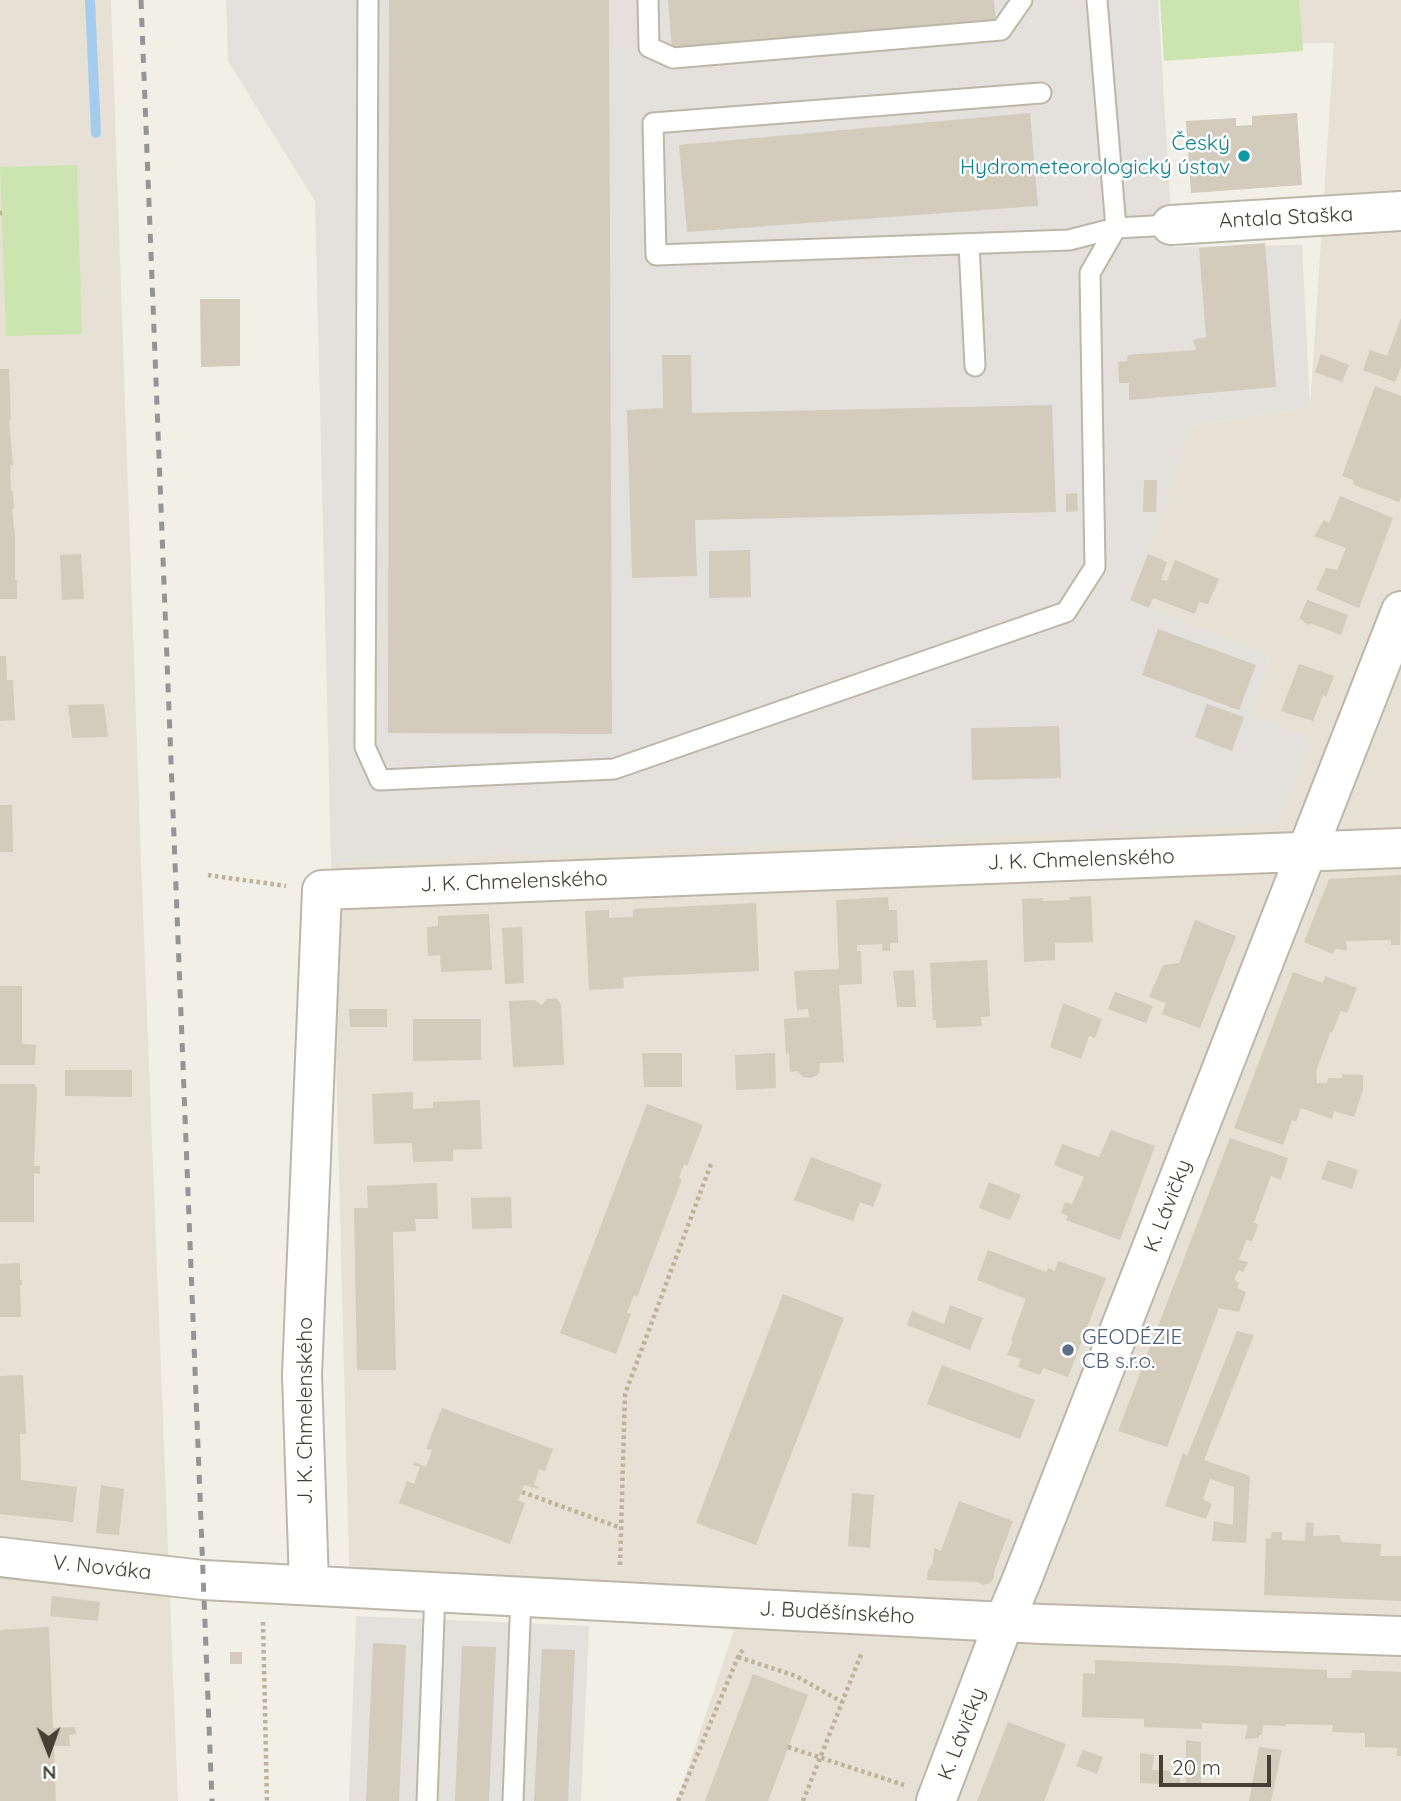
<!DOCTYPE html>
<meta charset="utf-8">
<style>
body{margin:0}
#map{position:relative;width:1401px;height:1801px;overflow:hidden;background:#f2efe6;font-family:Quicksand,sans-serif}
canvas{display:block}
.north{position:absolute;left:14px;top:1717px;width:70px;height:70px;-webkit-text-stroke:5px #fff;paint-order:stroke;rotate:179deg;font-size:19px;font-weight:700;line-height:28px;text-align:center;color:#453f35}
.north::after{content:'';display:block;margin:auto;width:24px;height:32px;background:#453f35;clip-path:polygon(50% 0,100% 100%,50% 72%,0 100%)}
.scale{position:absolute;left:1159px;top:1755px;width:112px;height:32px;box-sizing:border-box;border:4px solid #453f35;border-top:0;padding-left:9px;font-size:21px;line-height:24px;white-space:nowrap;color:#453f35;-webkit-text-stroke:5px #fff;paint-order:stroke}
</style>
<div id="map">
<canvas width="1401" height="1801"></canvas>
<div class="north">N</div>
<div class="scale">20 m</div>
</div>
<script>
const ctx = document.querySelector('canvas').getContext('2d');
ctx.lineJoin = 'round';
function paint(path, color) { ctx.fillStyle = color; ctx.fill(path, 'evenodd'); }
const shape = rows => new Path2D(rows.map(r => 'M' + r).join(''));
function trace(path, color, width, dash) { ctx.strokeStyle = color; ctx.lineWidth = width; ctx.lineCap = dash ? 'butt' : 'round'; ctx.setLineDash(dash || []); ctx.stroke(path); }
function drawText(font, color, halo, rows, align = 'center') {
  ctx.font = font + ' Quicksand,sans-serif'; ctx.lineWidth = 5; ctx.setLineDash([]); ctx.textBaseline = 'middle'; ctx.strokeStyle = halo; ctx.fillStyle = color; for (const [text, x, y, turn = 0] of rows) {
    ctx.save(); ctx.translate(x, y); ctx.rotate((+turn || 0) * Math.PI / 180); ctx.textAlign = isNaN(turn) ? turn : align; if (halo) ctx.strokeText(text, 0, 0); ctx.fillText(text, 0, 0); ctx.restore();
  }
}
paint(shape([
 [0,0,111,0,141,861,178,1801,0,1801],
 [1176,0,1401,0,1401,1801,677,1801,734,1630,349,1565,331,862,1277,823,1251,715,1270,656,1130,600,1190,426,1310,407,1334,43,1179,45]
]), '#e6e1d4');
paint(shape([
 [226,0,1158,0,1173,247,1302,245,1310,407,1190,426,1148,554,1130,600,1270,656,1251,715,1312,739,1277,824,331,862,315,201,228,61],
 [356,1616,589,1626,581,1801,349,1801]
]), '#e4e0db');
paint(shape([
 [1160,0,1299,0,1303,51,1164,61],
 [77,165,82,334,6,336,0,167]
]), '#cce5b0');
paint(shape([
 [1134,0,1147,165,1111,167,1097,4]
]), '#e3e1de');
trace(shape([
 [90,0,96,133]
]), '#a4cded', 10);
paint(shape([
 [389,0,609,0,612,734,388,733],
 [668,0,994,0,996,24,672,50],
 [1030,113,1038,206,687,232,679,145],
 [1297,113,1302,185,1191,193,1186,121,1236,118,1236,126,1252,125,1252,116],
 [1265,243,1276,387,1129,400,1129,383,1119,383,1118,362,1127,361,1128,355,1196,350,1193,340,1206,337,1199,248],
 [200,299,240,299,240,366,201,367],
 [1401,318,1401,367,1395,382,1363,370,1370,350,1387,356],
 [1321,354,1349,365,1342,382,1315,372],
 [662,355,691,355,692,413,1052,405,1056,512,695,520,697,576,632,578,627,410,663,408],
 [0,369,9,369,11,420,9,420,13,465,10,465,11,491,13,491,14,509,12,509,15,536,15,580,17,580,17,599,0,599],
 [1375,386,1401,396,1401,497,1399,502,1354,485,1353,480,1342,476],
 [1144,480,1157,480,1156,512,1143,512],
 [1077,493,1078,511,1066,512,1066,494],
 [1340,496,1393,518,1359,608,1316,590,1326,568,1337,570,1346,548,1314,536,1324,520,1329,523],
 [750,550,751,597,709,598,709,551],
 [81,554,84,599,62,600,60,555],
 [1148,554,1167,562,1161,580,1167,581,1175,560,1219,579,1208,604,1199,602,1195,614,1153,598,1149,608,1130,600],
 [1307,600,1348,615,1341,635,1310,623,1309,625,1303,622,1304,621,1299,619],
 [1158,629,1256,665,1239,710,1142,675],
 [0,656,6,656,7,680,13,680,15,720,0,721],
 [1299,664,1334,676,1326,697,1323,695,1313,721,1281,711],
 [104,704,108,737,72,738,68,705],
 [1207,704,1244,717,1232,751,1195,737],
 [1059,726,1061,778,972,780,971,728],
 [0,805,12,805,13,852,0,852],
 [1401,875,1400,945,1391,945,1391,940,1346,941,1347,950,1335,949,1333,954,1304,942,1329,879],
 [1091,896,1093,942,1055,943,1055,960,1024,962,1022,899,1043,898,1043,901,1070,900,1069,897],
 [888,897,889,910,897,910,898,943,890,943,890,951,882,951,882,944,857,945,857,951,861,951,862,984,839,985,844,1062,820,1063,819,1073,816,1076,810,1078,803,1077,798,1071,790,1072,789,1054,786,1054,784,1019,809,1017,808,1009,797,1010,794,971,839,969,836,900],
 [756,903,759,971,623,977,624,988,589,990,585,911,609,910,609,918,633,917,633,909],
 [489,914,492,970,441,972,440,955,428,956,427,927,438,926,438,916],
 [1195,920,1236,936,1200,1028,1162,1014,1166,1003,1149,997,1163,965,1179,963],
 [522,927,524,983,505,984,502,928],
 [987,960,990,1016,981,1017,982,1026,936,1028,936,1020,933,1020,930,963],
 [914,970,916,1007,897,1007,893,971],
 [1293,972,1323,983,1325,976,1357,988,1347,1013,1341,1011,1332,1033,1331,1031,1316,1071,1317,1083,1327,1083,1328,1078,1342,1078,1342,1074,1363,1075,1363,1090,1354,1117,1334,1111,1332,1119,1301,1108,1296,1122,1292,1120,1283,1145,1234,1128],
 [0,986,22,986,22,1044,36,1045,35,1065,0,1065],
 [1115,992,1153,1006,1146,1023,1108,1009],
 [556,998,561,1004,564,1065,513,1067,509,1001,535,1000,542,1005,547,999],
 [1063,1003,1102,1019,1095,1038,1089,1036,1081,1059,1050,1047],
 [349,1009,387,1009,387,1027,350,1027],
 [413,1019,481,1019,481,1060,413,1061],
 [642,1053,682,1053,682,1087,644,1087],
 [775,1053,776,1088,736,1090,735,1055],
 [65,1070,132,1070,132,1097,65,1096],
 [0,1084,35,1084,37,1089,34,1166,40,1166,40,1174,34,1173,34,1222,0,1222],
 [413,1092,413,1109,433,1108,433,1102,480,1100,482,1149,453,1150,453,1161,413,1162,412,1143,374,1144,372,1094],
 [647,1104,703,1125,687,1166,684,1164,679,1178,682,1179,637,1297,634,1295,627,1313,631,1314,616,1354,560,1333],
 [1111,1130,1155,1146,1120,1240,1066,1220,1068,1216,1061,1213,1065,1202,1072,1204,1084,1177,1054,1165,1062,1144,1099,1157],
 [1230,1138,1288,1158,1281,1180,1271,1176,1254,1222,1258,1225,1252,1241,1246,1240,1239,1260,1248,1262,1243,1272,1239,1270,1234,1279,1239,1283,1237,1288,1246,1292,1239,1312,1219,1308,1167,1447,1118,1431],
 [811,1157,882,1184,873,1207,860,1202,853,1221,794,1200],
 [1328,1160,1358,1170,1352,1189,1321,1179],
 [989,1182,1021,1195,1010,1220,979,1208],
 [437,1183,438,1219,415,1219,416,1231,393,1232,396,1370,357,1370,354,1208,368,1208,367,1186],
 [511,1197,512,1228,472,1229,471,1198],
 [988,1250,1046,1272,1048,1268,1055,1271,1058,1261,1106,1278,1068,1377,1043,1368,1040,1375,1018,1367,1021,1359,1007,1355,1013,1341,1011,1340,1026,1299,977,1280],
 [20,1263,20,1280,22,1280,22,1285,20,1285,21,1317,0,1317,0,1264],
 [783,1294,844,1318,756,1545,696,1523],
 [950,1305,983,1318,970,1350,907,1325,912,1311,944,1324],
 [1237,1331,1254,1335,1204,1460,1250,1476,1246,1543,1212,1541,1214,1521,1233,1525,1234,1487,1210,1479,1203,1499,1212,1504,1206,1519,1165,1506,1183,1453,1187,1456],
 [942,1365,1035,1400,1020,1439,927,1404],
 [23,1375,26,1434,20,1434,21,1480,77,1487,73,1522,0,1514,0,1376],
 [442,1408,553,1449,545,1471,539,1469,534,1485,539,1487,538,1489,524,1485,519,1499,518,1499,517,1500,525,1503,510,1544,399,1503,407,1481,414,1484,420,1467,413,1465,414,1462,426,1467,432,1450,426,1449],
 [101,1485,124,1489,119,1535,96,1533],
 [852,1493,874,1495,870,1548,848,1546],
 [959,1501,1013,1521,994,1572,994,1578,990,1583,983,1585,978,1582,927,1580,928,1570,933,1563,934,1548,941,1551],
 [1306,1522,1314,1523,1313,1536,1339,1535,1342,1542,1381,1544,1380,1556,1401,1556,1401,1601,1264,1595,1266,1538,1270,1539,1272,1532,1282,1532,1282,1540,1305,1541],
 [52,1596,100,1602,98,1621,50,1616],
 [49,1627,53,1728,75,1727,76,1734,69,1735,70,1746,54,1746,56,1801,0,1801,0,1630],
 [373,1643,406,1645,399,1801,366,1801],
 [462,1646,496,1647,489,1801,455,1801],
 [542,1649,575,1650,568,1801,534,1801],
 [230,1652,242,1652,242,1664,230,1664],
 [1095,1660,1327,1670,1327,1678,1351,1678,1352,1670,1401,1672,1401,1756,1397,1756,1397,1748,1365,1747,1365,1733,1332,1732,1333,1725,1286,1724,1286,1726,1263,1725,1262,1735,1259,1735,1259,1738,1245,1739,1248,1725,1202,1723,1202,1729,1144,1727,1144,1719,1082,1717,1083,1673,1095,1674],
 [753,1674,808,1695,768,1801,705,1801],
 [1008,1722,1066,1744,1044,1801,977,1801],
 [1186,1740,1201,1742,1201,1787,1186,1786],
 [1259,1747,1282,1750,1271,1801,1249,1801],
 [1083,1750,1103,1757,1097,1774,1076,1766],
 [1140,1753,1154,1755,1152,1770,1173,1771,1173,1774,1180,1774,1180,1785,1140,1783]
]), '#d3cbbc');
const service = shape([
 [368,0,365,747,380,780,614,769,1066,612,1095,567,1090,273,1116,228,1097,0],
 [648,0,649,47,673,58,1001,30,1022,0],
 [1041,93,653,123,656,255,1069,240,1116,228,1171,225],
 [969,244,975,366],
 [427,1801,435,1591],
 [513,1801,521,1595]
]);
const minor = shape([
 [1171,225,1401,211],
 [0,1557,203,1580,1042,1624,1401,1636],
 [309,1584,302,1375,322,890,1401,848],
 [936,1801,1004,1622,1021,1582,1401,611]
]);
trace(service, '#bdb7a9', 23);
trace(minor, '#bdb7a9', 42);
trace(shape([
 [0,213,2,213],
 [208,875,286,886],
 [522,1492,621,1528],
 [620,1565,625,1394,711,1164],
 [263,1622,267,1801],
 [738,1657,796,1676,842,1702],
 [788,1747,904,1785],
 [678,1801,738,1657,744,1648],
 [803,1801,862,1652]
]), '#beb39a', 4.5, [3.5, 3.5]);
trace(service, '#fff', 19);
trace(minor, '#fff', 38);
trace(shape([
 [141,0,212,1801]
]), '#959595', 5, [9, 9]);
for (const [x, y, r, color] of [
 [1244,156,7,"#0f9aa8"],
 [1068,1350,7,"#5c6f8a"]
]) { const dot = new Path2D(); dot.arc(x, y, r, 0, 2 * Math.PI); ctx.fillStyle = color; ctx.fill(dot); trace(dot, '#fff', 2.5); }
drawText('21px', '#0d838f', '#fff', [
 ["Český",1230,144],
 ["Hydrometeorologický ústav",1230,168]
], 'right');
drawText('21px', '#453f35', '#fff', [
 ["Antala Staška",1286,218,-3],
 ["J. K. Chmelenského",1081,860,-2],
 ["J. K. Chmelenského",514,882,-2],
 ["K. Lávičky",1168,1206,-69],
 ["J. K. Chmelenského",306,1411,-90],
 ["V. Nováka",102,1568,6],
 ["J. Buděšínského",837,1613,3],
 ["K. Lávičky",962,1734,-69]
]);
drawText('21px', '#4e5e75', '#fff', [
 ["GEODÉZIE",1082,1338],
 ["CB s.r.o.",1082,1362]
], 'left');
</script>
